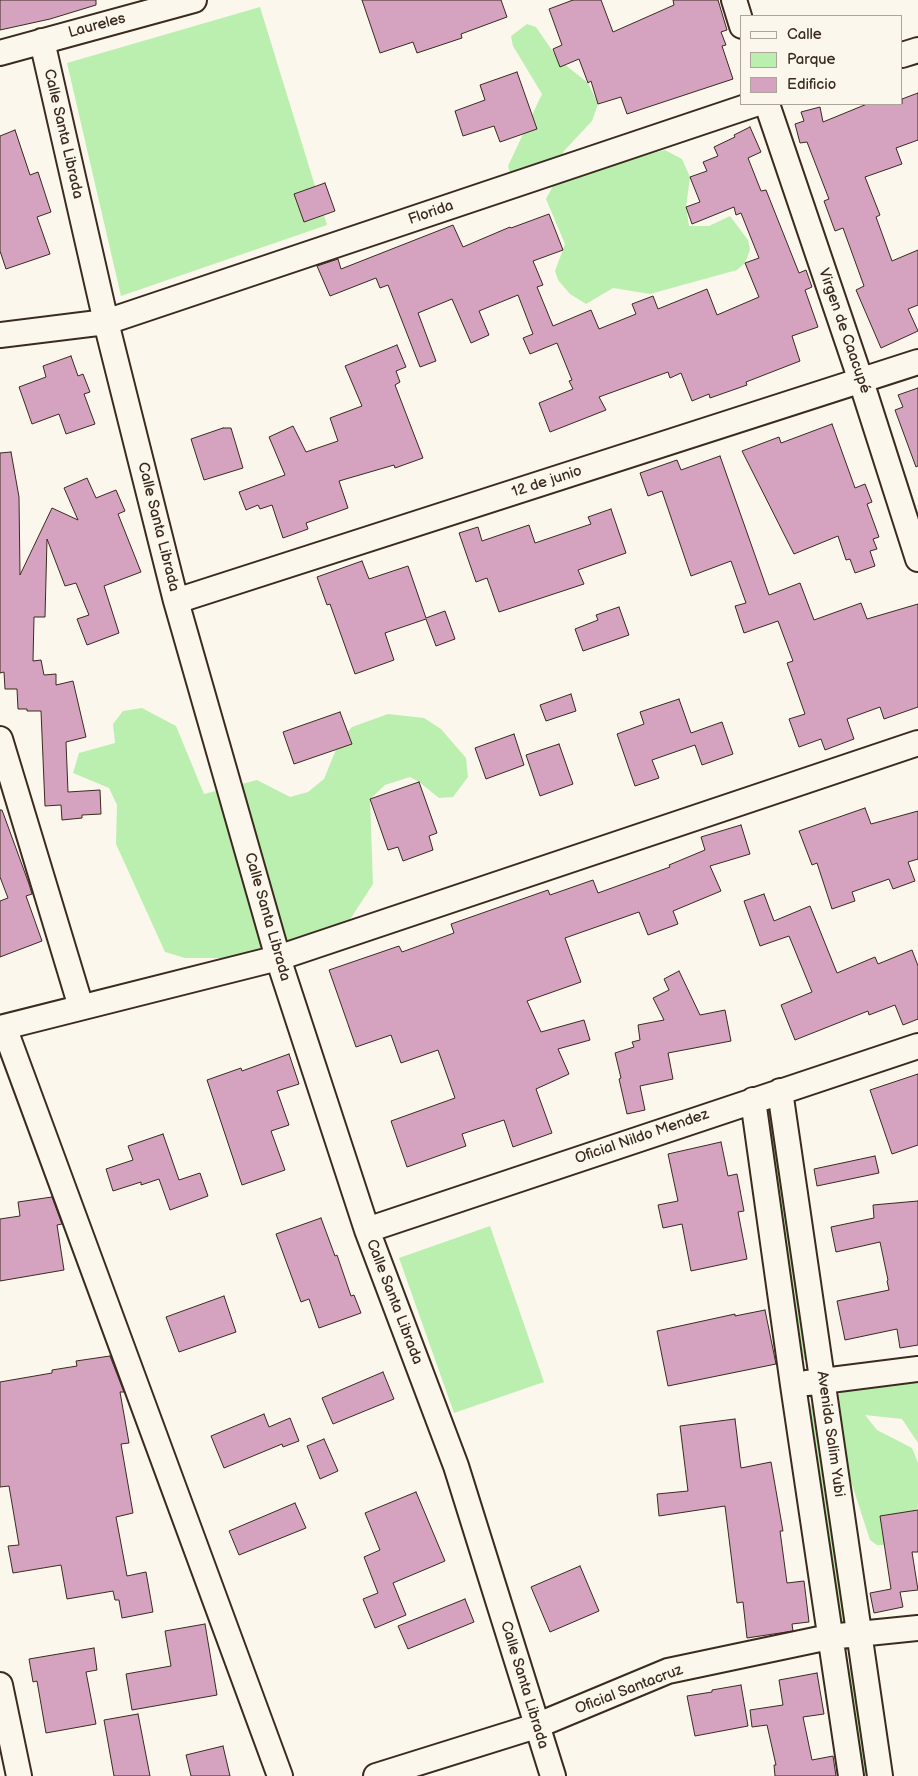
<!DOCTYPE html>
<meta charset="utf-8">
<style>
body{margin:0}
#map{position:relative;width:918px;height:1776px;overflow:hidden;background:#fbf7ec;font-family:"Balsamiq Sans",sans-serif}
canvas{display:block}
.legend{position:absolute;left:740px;top:15px;width:162px;height:90px;box-sizing:border-box;background:#fbf7ec;border:1px solid #aea59a;margin:0;padding:6px 9px;list-style:none;font-size:15px;color:#3b2a1e}
.legend li{display:flex;align-items:center;gap:10px;height:25px}
.legend b{width:25px;border:1px solid #aea59a}
</style>
<div id="map">
<canvas width="918" height="1776"></canvas>
<ul class="legend">
<li><b style="height:6px;background:#fbf7ec"></b>Calle</li>
<li><b style="height:14px;background:#bbefaf"></b>Parque</li>
<li><b style="height:14px;background:#d5a3bf"></b>Edificio</li>
</ul>
</div>
<script>
const ctx = document.querySelector('canvas').getContext('2d');
ctx.lineJoin = 'round';
function paint(path, color) { ctx.fillStyle = color; ctx.fill(path, 'evenodd'); }
const shape = rows => new Path2D(rows.map(r => 'M' + r).join(''));
function trace(path, color, width, dash) { ctx.strokeStyle = color; ctx.lineWidth = width; ctx.lineCap = dash ? 'butt' : 'round'; ctx.setLineDash(dash || []); ctx.stroke(path); }
function drawText(font, color, halo, rows, align = 'center') {
  ctx.font = font + ' "Balsamiq Sans",sans-serif'; ctx.lineWidth = 4.5; ctx.setLineDash([]); ctx.textBaseline = 'middle'; ctx.strokeStyle = halo; ctx.fillStyle = color; for (const [text, x, y, turn = 0] of rows) {
    ctx.save(); ctx.translate(x, y); ctx.rotate((+turn || 0) * Math.PI / 180); ctx.textAlign = isNaN(turn) ? turn : align; if (halo) ctx.strokeText(text, 0, 0); ctx.fillText(text, 0, 0); ctx.restore();
  }
}
paint(shape([
 [260,7,327,225,121,296,67,63],
 [527,24,536,27,558,59,588,83,598,104,592,121,564,151,549,180,513,184,508,166,542,94,513,46,511,36],
 [665,150,682,159,690,177,686,207,689,226,709,226,730,216,748,240,750,250,745,263,737,270,650,294,613,288,586,304,570,294,558,280,555,271,565,244,546,199,555,182,562,177],
 [142,708,176,726,204,794,257,780,290,797,308,792,324,779,339,742,352,727,388,714,424,718,441,729,466,758,468,777,453,797,439,798,419,782,410,777,385,785,370,799,373,884,338,938,278,958,185,958,165,952,116,844,117,805,109,788,73,773,79,753,115,743,113,724,123,711],
 [770,1126,773,1126,807,1357,804,1360,803,1358,769,1129],
 [490,1226,544,1382,454,1413,399,1258],
 [918,1375,918,1443,902,1419,865,1415,877,1430,912,1448,918,1463,918,1507,887,1545,877,1545,870,1540,834,1429,834,1398,850,1386],
 [811,1404,815,1406,846,1624,841,1624,809,1407],
 [852,1667,869,1776,864,1776,848,1669]
]), '#bbefaf');
const building = shape([
 [0,0,96,0,96,5,50,19,0,30,0,0],
 [362,0,501,0,507,17,461,34,462,38,417,53,413,42,380,53,362,0],
 [573,0,601,0,613,32,674,5,673,0,718,0,727,30,721,32,726,45,722,46,733,79,627,114,621,97,598,104,591,81,588,83,579,59,560,67,553,49,562,45,549,9,573,0],
 [517,72,537,129,500,142,494,126,463,136,455,111,485,100,480,85,517,72],
 [918,93,918,140,896,148,902,164,865,177,880,215,876,217,892,261,918,250,918,305,908,309,918,331,881,348,856,290,864,286,843,228,835,231,824,201,829,199,807,142,800,143,795,124,804,121,801,112,820,107,823,122,867,104,902,104,902,99,918,93],
 [750,127,761,152,748,158,761,191,766,190,799,273,806,270,812,287,805,290,818,327,792,336,800,361,746,382,747,385,710,398,709,394,692,401,681,373,670,378,668,372,599,397,606,410,550,432,539,403,573,389,569,381,572,380,557,343,530,354,523,338,533,334,518,295,479,311,489,335,471,343,452,299,418,313,436,361,420,367,388,285,380,288,376,278,330,296,317,266,338,259,341,269,453,225,463,247,510,227,511,228,549,214,563,250,533,261,543,285,537,287,553,326,591,310,599,329,636,314,632,304,653,296,658,309,707,289,717,315,759,297,745,263,759,258,741,213,736,215,734,207,692,224,686,207,700,202,690,177,707,171,703,162,718,156,714,147,735,137,734,135,750,127],
 [15,130,30,175,38,172,51,212,37,217,50,254,6,269,0,251,0,136,15,130],
 [325,183,335,211,304,222,294,194,325,183],
 [397,345,406,367,396,371,400,382,395,385,423,458,395,468,394,465,339,481,348,508,306,523,308,529,283,538,272,505,260,509,258,505,246,510,239,492,285,475,269,437,293,426,306,452,338,441,330,418,362,406,345,366,397,345],
 [71,356,78,376,83,374,90,392,84,394,95,424,66,434,59,414,32,424,19,387,46,377,43,366,71,356],
 [918,388,918,466,916,467,895,410,903,407,898,395,918,388],
 [832,424,855,488,865,484,872,502,867,504,879,537,873,539,877,549,870,551,875,566,855,573,850,559,846,560,838,536,794,554,742,451,779,437,781,443,832,424],
 [223,428,231,428,243,468,204,480,191,439,223,428],
 [11,452,19,497,20,575,52,508,78,520,64,488,87,478,96,498,116,490,125,511,118,514,141,572,104,586,119,633,87,645,77,619,89,615,76,583,65,586,47,539,45,617,34,617,33,661,41,660,44,675,56,674,56,685,73,681,86,737,66,742,68,792,100,790,101,814,82,815,82,818,62,820,61,805,45,806,41,711,27,711,27,709,18,709,17,689,5,689,4,672,0,673,0,453,11,452],
 [720,456,769,595,800,583,814,620,861,603,867,619,918,604,918,707,884,719,880,707,847,719,854,739,825,750,821,739,799,747,789,719,805,714,787,663,793,661,778,621,744,633,735,606,746,603,731,561,691,576,662,491,648,496,640,473,677,460,681,470,720,456],
 [611,509,626,553,578,570,584,584,499,612,487,578,476,582,459,533,478,527,482,541,529,525,535,543,591,524,588,517,611,509],
 [362,561,369,579,408,566,426,618,445,611,455,639,436,646,426,619,385,633,394,660,355,674,330,604,327,605,317,577,362,561],
 [619,607,629,635,583,651,575,629,598,620,596,615,619,607],
 [571,694,576,711,546,721,540,705,571,694],
 [679,699,691,733,722,722,733,754,702,765,695,745,652,760,659,778,635,786,617,734,644,724,640,712,679,699],
 [340,712,352,744,294,764,283,732,340,712],
 [514,734,524,765,486,779,475,748,514,734],
 [559,744,573,784,540,796,526,755,559,744],
 [419,782,437,833,429,836,433,850,403,861,398,847,388,850,370,799,419,782],
 [865,808,871,824,918,811,918,859,908,862,915,881,893,889,889,879,852,892,855,901,832,909,817,863,812,865,799,831,865,808],
 [0,810,2,810,29,884,32,894,26,896,42,941,0,957,0,901,8,898,0,877,0,810],
 [741,825,750,854,710,866,721,891,673,911,678,924,648,935,639,912,565,938,581,982,527,1001,541,1032,584,1020,590,1040,558,1049,569,1074,536,1089,552,1133,513,1147,504,1120,462,1134,466,1146,407,1167,391,1121,455,1098,438,1050,401,1063,391,1035,356,1047,329,970,399,946,402,952,454,933,451,924,548,890,550,895,593,880,598,893,670,867,669,865,705,850,701,837,741,825],
 [764,894,774,921,810,906,837,973,875,957,878,964,912,950,918,966,918,1019,903,1025,895,1005,869,1015,868,1011,795,1040,781,1005,812,992,789,936,760,946,744,901,764,894],
 [679,971,700,1015,725,1010,731,1041,668,1053,673,1079,640,1086,645,1110,627,1114,619,1079,621,1078,615,1053,634,1047,632,1042,640,1040,638,1025,664,1020,653,998,669,990,664,979,679,971],
 [289,1054,299,1084,277,1091,289,1125,271,1131,285,1170,242,1185,207,1080,241,1068,242,1071,289,1054],
 [918,1074,918,1145,892,1154,870,1090,918,1074],
 [163,1134,179,1180,200,1173,208,1196,170,1210,159,1179,141,1185,141,1182,113,1191,106,1169,133,1160,128,1146,163,1134],
 [721,1142,728,1176,737,1174,744,1211,738,1212,747,1259,691,1271,682,1224,663,1228,658,1205,678,1201,668,1154,721,1142],
 [875,1156,879,1173,817,1186,814,1169,875,1156],
 [52,1197,62,1224,57,1225,64,1270,0,1281,0,1219,20,1216,18,1202,52,1197],
 [918,1201,918,1345,900,1348,897,1329,845,1340,837,1301,889,1290,887,1281,888,1280,880,1242,836,1252,831,1227,874,1218,873,1205,918,1201],
 [321,1218,335,1256,337,1255,351,1296,354,1295,361,1313,319,1328,309,1299,301,1302,276,1234,321,1218],
 [224,1296,236,1332,179,1352,166,1317,224,1296],
 [765,1310,776,1364,668,1386,657,1331,735,1314,735,1316,765,1310],
 [110,1356,124,1392,120,1392,129,1443,121,1444,133,1513,116,1517,127,1576,146,1572,153,1612,122,1618,119,1600,115,1600,113,1591,67,1599,61,1565,13,1573,8,1546,19,1545,9,1486,0,1487,0,1382,52,1373,52,1370,77,1366,76,1361,110,1356],
 [383,1372,394,1399,333,1424,322,1398,383,1372],
 [264,1414,269,1427,290,1418,299,1441,283,1447,282,1444,224,1468,211,1436,264,1414],
 [735,1419,741,1468,771,1462,783,1531,780,1531,787,1583,804,1581,809,1622,792,1624,793,1631,747,1638,743,1602,737,1603,725,1506,659,1516,657,1494,688,1491,680,1426,735,1419],
 [324,1439,338,1471,320,1479,307,1446,324,1439],
 [416,1492,445,1561,393,1583,406,1615,375,1628,363,1599,378,1593,364,1557,380,1550,365,1513,416,1492],
 [295,1503,306,1528,239,1555,229,1531,295,1503],
 [918,1510,918,1552,912,1552,918,1590,900,1592,903,1607,874,1613,870,1593,891,1589,880,1516,918,1510],
 [580,1566,599,1611,550,1632,531,1587,580,1566],
 [465,1599,474,1622,408,1649,398,1626,465,1599],
 [205,1624,217,1695,132,1710,126,1674,171,1666,165,1631,205,1624],
 [94,1648,97,1670,86,1672,96,1724,46,1733,37,1681,33,1682,29,1659,94,1648],
 [817,1673,824,1714,803,1717,812,1760,833,1756,836,1776,775,1776,774,1765,776,1765,767,1725,752,1727,750,1710,783,1705,779,1680,817,1673],
 [741,1685,748,1726,695,1736,687,1696,712,1692,712,1690,741,1685],
 [138,1714,150,1776,114,1776,104,1720,138,1714],
 [223,1746,230,1776,191,1776,186,1755,223,1746]
]);
paint(building, '#d5a3bf');
trace(building, '#3b2a1e', 1);
const minor = shape([
 [734,0,742,26],
 [42,41,106,322,176,601,278,958,367,1230,456,1466,553,1776],
 [0,53,194,0],
 [902,55,918,50],
 [767,104,861,381,918,559],
 [0,335,106,322,755,104],
 [176,601,918,362],
 [0,739,81,1007],
 [4,1027,280,1776],
 [0,1028,278,958,918,743],
 [780,1091,880,1776],
 [753,1100,793,1385,851,1776],
 [367,1230,918,1046],
 [807,1383,918,1369],
 [0,1685,19,1776],
 [376,1776,536,1726,668,1671,829,1637,918,1628]
]);
trace(minor, '#3b2a1e', 28);
trace(minor, '#fbf7ec', 24);
drawText('15px', '#3b2a1e', '#fbf7ec', [
 ["Laureles",97,26,-15],
 ["Calle Santa Librada",63,134,77],
 ["Florida",431,213,-19],
 ["Virgen de Caacupé",844,331,71],
 ["12 de junio",547,482,-18],
 ["Calle Santa Librada",158,527,76],
 ["Calle Santa Librada",267,917,74],
 ["Oficial Nildo Mendez",642,1137,-19],
 ["Calle Santa Librada",394,1302,69],
 ["Avenida Salim Yubi",830,1434,82],
 ["Calle Santa Librada",524,1685,73],
 ["Oficial Santacruz",629,1690,-21]
]);
</script>
